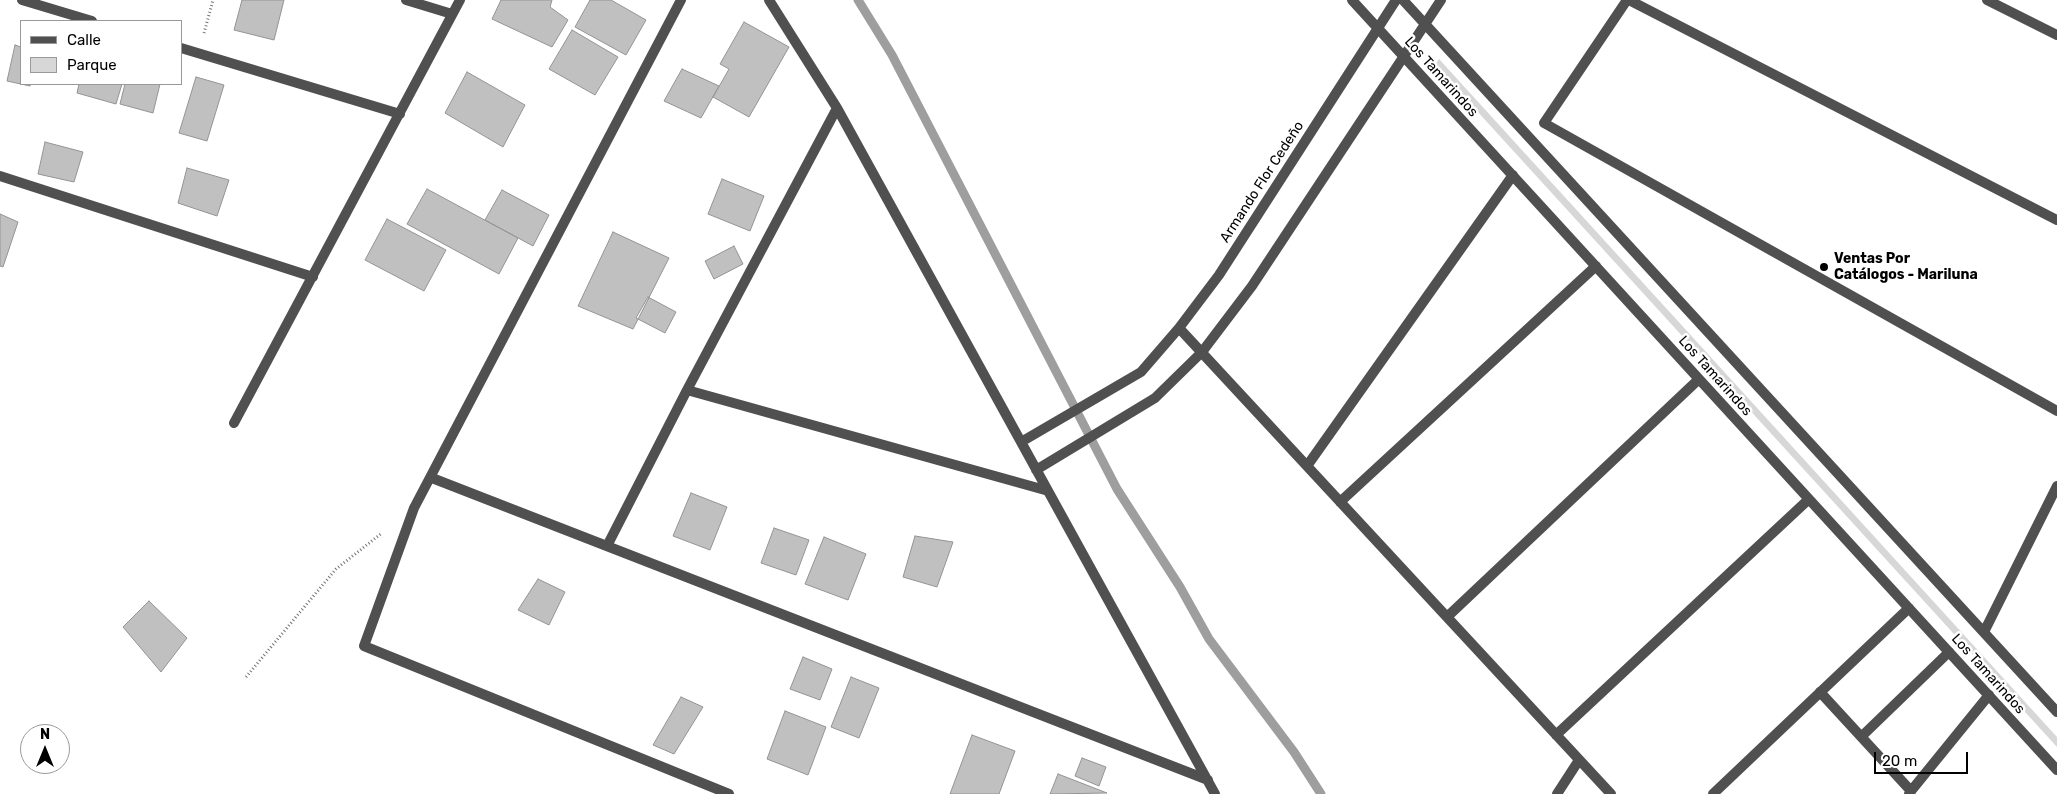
<!DOCTYPE html>
<meta charset="utf-8">
<style>
body{margin:0}
#map{position:relative;width:2057px;height:794px;overflow:hidden;background:#fff;font-family:Rubik,sans-serif}
canvas{display:block}
.legend{position:absolute;left:20px;top:20px;width:162px;height:65px;box-sizing:border-box;background:#fff;border:1px solid #999;margin:0;padding:6px 9px;list-style:none;font-size:15px;color:#000}
.legend li{display:flex;align-items:center;gap:10px;height:25px}
.legend b{width:25px;border:1px solid #999}
.north{position:absolute;left:20px;top:724px;width:50px;height:50px;box-sizing:border-box;background:#fff;border:1px solid #999;border-radius:50%;rotate:0deg;font-size:14px;font-weight:700;line-height:20px;text-align:center;color:#000}
.north::after{content:'';display:block;margin:auto;width:18px;height:22px;background:#000;clip-path:polygon(50% 0,100% 100%,50% 72%,0 100%)}
.scale{position:absolute;left:1874px;top:752px;width:94px;height:22px;box-sizing:border-box;border:2px solid #000;border-top:0;padding-left:6px;font-size:15px;line-height:18px;white-space:nowrap;color:#000;-webkit-text-stroke:4px #fff;paint-order:stroke}
</style>
<div id="map">
<canvas width="2057" height="794"></canvas>
<ul class="legend">
<li><b style="height:6px;background:#505050"></b>Calle</li>
<li><b style="height:14px;background:#d7d7d7"></b>Parque</li>
</ul>
<div class="north">N</div>
<div class="scale">20 m</div>
</div>
<script>
const ctx = document.querySelector('canvas').getContext('2d');
ctx.lineJoin = 'round';
function paint(path, color) { ctx.fillStyle = color; ctx.fill(path, 'evenodd'); }
const shape = rows => new Path2D(rows.map(r => 'M' + r).join(''));
function trace(path, color, width, dash) { ctx.strokeStyle = color; ctx.lineWidth = width; ctx.lineCap = dash ? 'butt' : 'round'; ctx.setLineDash(dash || []); ctx.stroke(path); }
function drawText(font, color, halo, rows, align = 'center') {
  ctx.font = font + ' Rubik,sans-serif'; ctx.lineWidth = 5; ctx.setLineDash([]); ctx.textBaseline = 'middle'; ctx.strokeStyle = halo; ctx.fillStyle = color; for (const [text, x, y, turn = 0] of rows) {
    ctx.save(); ctx.translate(x, y); ctx.rotate((+turn || 0) * Math.PI / 180); ctx.textAlign = isNaN(turn) ? turn : align; if (halo) ctx.strokeText(text, 0, 0); ctx.fillText(text, 0, 0); ctx.restore();
  }
}
paint(shape([
 [1439,59,2057,737,2057,747,1435,65]
]), '#d7d7d7');
trace(shape([
 [858,0,892,55,1117,489,1180,587,1209,639,1294,752,1321,794]
]), '#9e9e9e', 9);
const building = shape([
 [242,0,284,0,274,40,234,30,242,0],
 [501,0,552,0,550,7,568,20,552,47,492,19,501,0],
 [590,0,611,0,646,20,626,55,575,27,590,0],
 [744,22,789,47,749,117,713,97,729,69,720,64,744,22],
 [572,30,618,57,595,95,549,69,572,30],
 [15,45,21,47,21,84,31,84,30,86,7,81,15,45],
 [682,69,719,86,701,118,664,101,682,69],
 [467,72,525,105,503,147,445,113,467,72],
 [196,77,224,85,207,141,179,133,196,77],
 [79,84,122,84,116,104,77,93,79,84],
 [125,84,160,84,153,113,120,104,125,84],
 [45,142,83,152,74,182,38,174,45,142],
 [187,168,229,180,217,216,178,203,187,168],
 [722,179,764,196,750,231,708,214,722,179],
 [427,189,518,238,499,274,407,224,427,189],
 [502,190,549,215,533,246,485,220,502,190],
 [0,214,18,222,3,267,0,266,0,214],
 [387,219,446,250,424,291,365,260,387,219],
 [613,232,669,258,633,329,578,306,613,232],
 [734,246,743,264,714,279,705,261,734,246],
 [648,297,676,312,665,333,636,318,648,297],
 [691,493,727,507,710,550,673,536,691,493],
 [774,528,809,540,796,575,761,563,774,528],
 [915,536,953,542,937,587,903,577,915,536],
 [824,537,866,554,848,600,805,584,824,537],
 [538,579,565,592,549,625,518,610,538,579],
 [149,601,187,638,161,672,123,627,149,601],
 [803,657,832,669,820,700,790,689,803,657],
 [851,677,879,688,859,738,831,727,851,677],
 [681,697,703,707,674,754,653,745,681,697],
 [785,711,826,727,808,775,767,759,785,711],
 [972,735,1015,751,999,794,950,794,972,735],
 [1082,758,1106,767,1099,786,1075,776,1082,758],
 [1058,774,1107,793,1050,794,1058,774]
]);
paint(building, '#c0c0c0');
trace(building, '#949494', 1);
trace(shape([
 [204,33,213,0],
 [246,677,336,569,382,533]
]), '#727272', 3, [1, 2.5]);
trace(shape([
 [1627,0,1544,123,2057,411],
 [1629,0,2057,220],
 [1987,0,2057,35],
 [1820,692,1911,791,1989,695],
 [1862,736,1949,652]
]), '#505050', 10);
trace(shape([
 [22,0,92,21],
 [406,0,452,14],
 [681,0,414,508,364,646,729,794],
 [769,0,837,108,1215,794],
 [1352,0,2057,770],
 [1403,0,2057,712],
 [181,48,400,114],
 [0,176,313,277],
 [1179,328,1611,794],
 [687,390,1045,490],
 [234,423,460,0],
 [1021,442,1141,372,1179,328,1219,275,1396,0],
 [1307,466,1513,175],
 [1036,470,1155,398,1202,352,1252,286,1441,0],
 [432,478,1208,780],
 [1340,502,1596,266],
 [607,546,687,390,837,108],
 [1447,617,1699,379],
 [1984,632,2057,486],
 [1556,735,1809,499],
 [1557,794,1579,760],
 [1713,794,1909,608],
 [1909,794,1911,791]
]), '#505050', 10);
for (const [x, y, r, color] of [
 [1824,267,5,"#000"]
]) { const dot = new Path2D(); dot.arc(x, y, r, 0, 2 * Math.PI); ctx.fillStyle = color; ctx.fill(dot); trace(dot, '#fff', 2); }
drawText('14px', '#000', '#fff', [
 ["Los Tamarindos",1441,77,48],
 ["Armando Flor Cedeño",1262,182,-57],
 ["Los Tamarindos",1715,376,48],
 ["Los Tamarindos",1988,674,48]
]);
drawText('bold 14px', '#000', '#fff', [
 ["Ventas Por",1834,259],
 ["Catálogos - Mariluna",1834,275]
], 'left');
</script>
